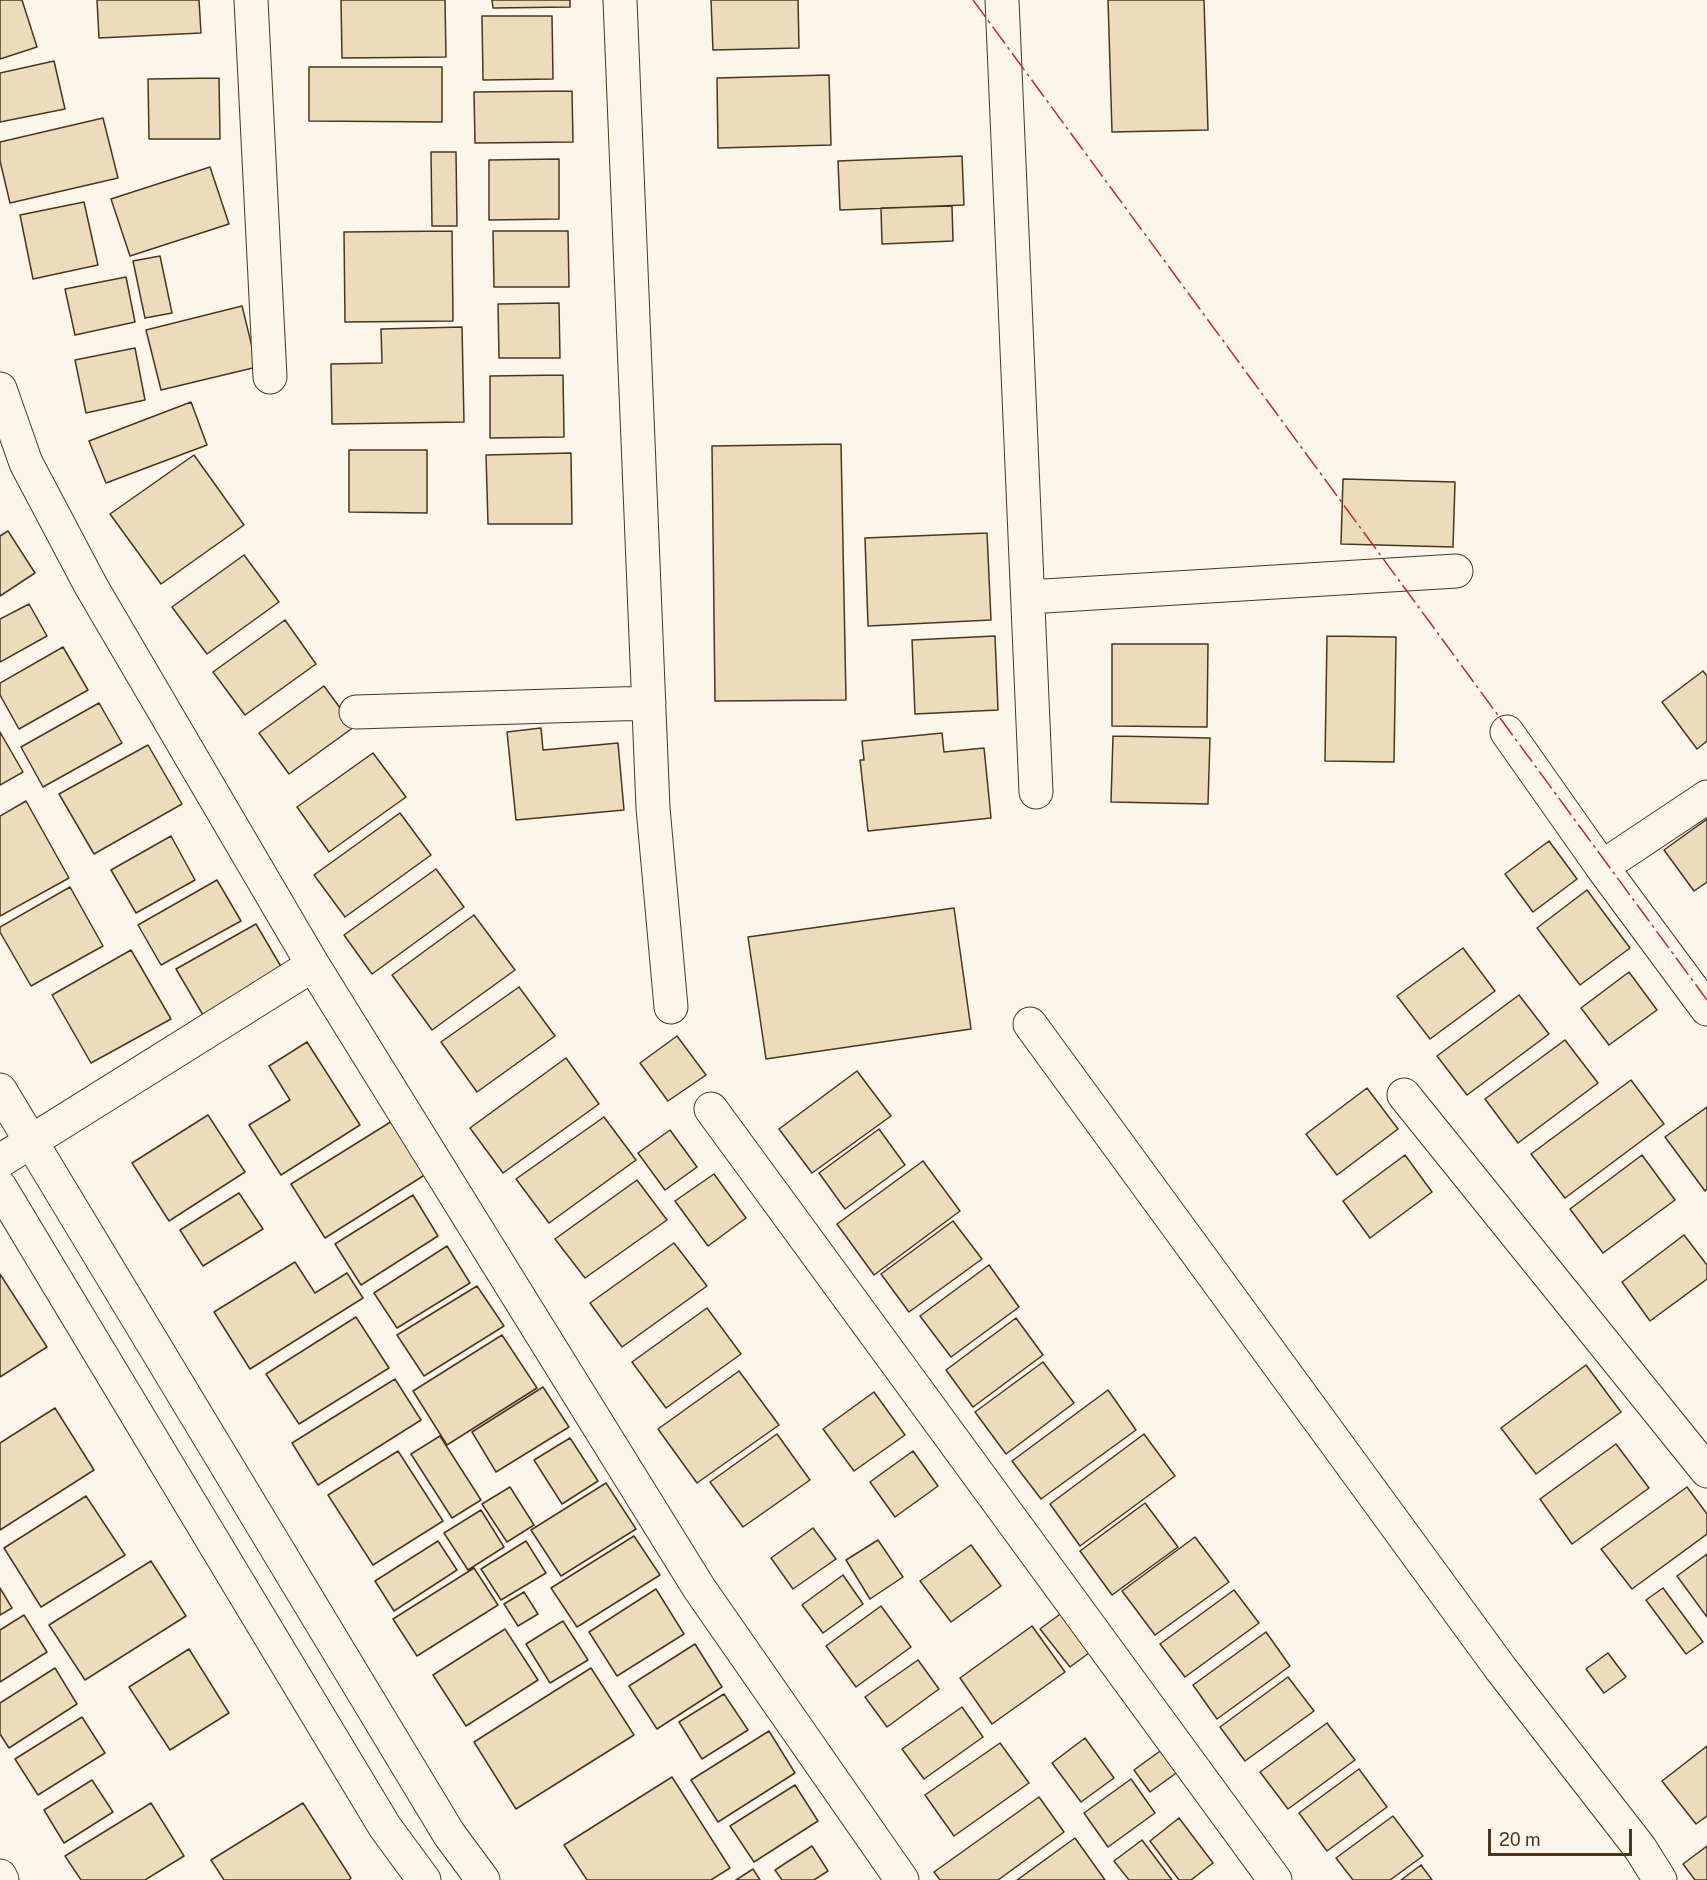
<!DOCTYPE html>
<style>
body{margin:0}
#map{position:relative;width:1707px;height:1880px;overflow:hidden;background:#fbf6e9;font-family:"Public Sans",sans-serif}
canvas{display:block}
.scale{position:absolute;left:1488px;top:1829px;width:144px;height:27px;box-sizing:border-box;border:3px solid #4a3520;border-top:0;padding-left:8px;font-size:18px;line-height:21px;white-space:nowrap;color:#4a3520;-webkit-text-stroke:4px #fbf6e9;paint-order:stroke}
</style>
<div id="map">
<canvas width="1707" height="1880"></canvas>
<div class="scale">20 m</div>
</div>
<script>
const ctx = document.querySelector('canvas').getContext('2d');
ctx.lineJoin = 'round';
function paint(path, color) { ctx.fillStyle = color; ctx.fill(path, 'evenodd'); }
const shape = rows => new Path2D(rows.map(r => 'M' + r).join(''));
function trace(path, color, width, dash) { ctx.strokeStyle = color; ctx.lineWidth = width; ctx.lineCap = dash ? 'butt' : 'round'; ctx.setLineDash(dash || []); ctx.stroke(path); }
const building = shape([
 [0,0,22,0,37,47,0,59,0,0],
 [97,0,199,0,201,33,99,38,97,0],
 [341,0,445,0,446,57,342,58,341,0],
 [492,0,570,0,570,7,493,8,492,0],
 [711,0,798,0,799,48,713,50,711,0],
 [1108,0,1204,0,1208,130,1112,132,1108,0],
 [482,16,552,16,553,79,483,80,482,16],
 [54,61,65,109,0,122,0,73,54,61],
 [309,67,442,67,442,122,309,121,309,67],
 [829,75,831,145,718,148,717,78,829,75],
 [219,78,220,139,149,139,148,79,219,78],
 [572,91,573,142,475,143,474,92,572,91],
 [103,118,118,178,10,203,0,161,0,142,103,118],
 [431,152,456,152,457,226,432,226,431,152],
 [962,156,964,205,840,210,838,161,962,156],
 [559,159,559,219,489,220,489,160,559,159],
 [210,167,229,224,130,256,111,199,210,167],
 [84,202,98,265,33,279,20,215,84,202],
 [952,206,953,241,882,244,881,208,952,206],
 [452,231,453,321,345,322,344,232,452,231],
 [493,231,568,231,569,287,494,287,493,231],
 [160,256,172,313,145,318,133,261,160,256],
 [126,277,135,322,75,335,65,289,126,277],
 [559,303,560,358,499,358,498,304,559,303],
 [242,306,257,367,161,390,146,330,242,306],
 [462,327,464,422,332,424,331,364,382,363,381,329,462,327],
 [135,348,145,400,86,413,75,360,135,348],
 [563,375,564,437,490,438,490,376,563,375],
 [191,402,207,445,106,483,89,441,191,402],
 [841,444,846,700,715,701,712,446,841,444],
 [349,450,427,450,427,513,349,512,349,450],
 [571,453,572,524,488,524,486,455,571,453],
 [194,455,244,525,161,584,110,514,194,455],
 [1343,479,1455,482,1453,547,1341,544,1343,479],
 [8,531,35,573,0,596,0,536,8,531],
 [987,533,991,620,868,626,865,538,987,533],
 [244,555,279,602,207,654,172,607,244,555],
 [29,604,47,636,0,662,0,619,29,604],
 [285,620,316,664,245,715,213,672,285,620],
 [995,636,998,710,915,714,912,640,995,636],
 [1327,636,1396,637,1394,762,1325,761,1327,636],
 [1112,644,1208,644,1207,727,1112,726,1112,644],
 [63,647,88,690,19,729,0,695,0,683,63,647],
 [1703,671,1707,676,1707,741,1697,749,1662,702,1703,671],
 [324,686,354,727,289,774,259,733,324,686],
 [99,703,122,743,43,787,21,747,99,703],
 [541,728,543,750,618,743,624,810,516,820,507,732,541,728],
 [0,732,23,772,0,785,0,732],
 [942,733,944,752,984,748,991,818,868,831,860,760,864,760,862,741,942,733],
 [1113,736,1210,738,1208,804,1111,802,1113,736],
 [148,745,182,804,94,854,59,794,148,745],
 [373,753,406,797,329,852,297,807,373,753],
 [26,801,69,878,0,916,0,816,26,801],
 [400,813,431,855,345,917,314,875,400,813],
 [1707,819,1707,882,1694,891,1664,850,1707,819],
 [171,836,195,880,136,913,111,870,171,836],
 [1549,841,1577,879,1533,912,1505,874,1549,841],
 [436,869,464,907,372,974,344,935,436,869],
 [217,880,241,921,161,965,138,925,217,880],
 [70,887,103,946,31,986,0,932,0,927,70,887],
 [1587,890,1630,948,1580,985,1537,928,1587,890],
 [954,908,971,1029,766,1059,748,937,954,908],
 [474,915,515,970,432,1030,392,975,474,915],
 [256,924,283,970,203,1015,176,969,256,924],
 [1463,948,1495,991,1430,1039,1397,996,1463,948],
 [131,950,171,1019,91,1063,52,995,131,950],
 [1629,972,1657,1010,1609,1045,1581,1008,1629,972],
 [519,987,555,1036,477,1092,441,1042,519,987],
 [1519,995,1549,1034,1467,1095,1437,1056,1519,995],
 [677,1036,706,1075,668,1101,640,1063,677,1036],
 [1565,1040,1598,1083,1518,1143,1485,1099,1565,1040],
 [307,1042,360,1125,281,1175,249,1125,290,1100,269,1066,307,1042],
 [566,1058,599,1104,503,1173,470,1128,566,1058],
 [857,1071,891,1116,812,1173,779,1129,857,1071],
 [1631,1080,1664,1124,1565,1198,1531,1154,1631,1080],
 [1367,1088,1398,1129,1337,1175,1306,1134,1367,1088],
 [1707,1107,1707,1189,1705,1191,1665,1137,1707,1107],
 [208,1115,245,1172,169,1221,132,1163,208,1115],
 [604,1117,636,1160,549,1223,516,1179,604,1117],
 [397,1118,431,1171,325,1238,291,1184,397,1118],
 [879,1129,905,1165,845,1209,819,1173,879,1129],
 [670,1130,697,1167,665,1190,638,1153,670,1130],
 [1405,1155,1432,1192,1370,1238,1343,1201,1405,1155],
 [1642,1155,1675,1200,1603,1253,1570,1209,1642,1155],
 [923,1161,960,1211,874,1275,837,1224,923,1161],
 [714,1174,746,1218,708,1246,675,1201,714,1174],
 [637,1180,667,1220,585,1278,555,1239,637,1180],
 [239,1193,263,1229,203,1266,180,1230,239,1193],
 [413,1195,438,1236,361,1285,335,1244,413,1195],
 [953,1221,982,1259,909,1312,881,1274,953,1221],
 [1684,1235,1707,1265,1707,1279,1650,1321,1622,1282,1684,1235],
 [674,1243,707,1286,622,1347,590,1303,674,1243],
 [447,1246,470,1283,397,1328,374,1293,447,1246],
 [295,1262,315,1293,347,1273,363,1298,250,1369,214,1312,295,1262],
 [989,1265,1019,1307,951,1357,920,1316,989,1265],
 [0,1274,47,1347,0,1377,0,1274],
 [477,1286,504,1326,424,1376,397,1335,477,1286],
 [707,1308,741,1354,666,1408,632,1362,707,1308],
 [356,1317,389,1368,299,1424,266,1374,356,1317],
 [1016,1318,1043,1355,973,1407,946,1370,1016,1318],
 [502,1335,537,1388,447,1445,413,1391,502,1335],
 [1043,1362,1074,1403,1006,1454,975,1412,1043,1362],
 [1586,1365,1621,1412,1536,1474,1501,1428,1586,1365],
 [739,1371,779,1425,697,1483,658,1429,739,1371],
 [395,1379,421,1420,318,1485,292,1443,395,1379],
 [543,1387,569,1427,496,1472,472,1432,543,1387],
 [1108,1390,1136,1430,1041,1499,1012,1461,1108,1390],
 [874,1392,905,1435,854,1471,823,1429,874,1392],
 [55,1408,94,1470,0,1530,0,1443,55,1408],
 [777,1434,810,1480,743,1527,710,1482,777,1434],
 [1144,1434,1175,1476,1080,1546,1050,1504,1144,1434],
 [440,1436,481,1500,452,1518,411,1454,440,1436],
 [570,1438,598,1481,562,1504,534,1460,570,1438],
 [1616,1444,1649,1488,1572,1544,1540,1499,1616,1444],
 [398,1451,443,1521,373,1565,328,1495,398,1451],
 [913,1451,938,1486,895,1517,870,1482,913,1451],
 [606,1483,636,1529,561,1576,531,1530,606,1483],
 [510,1487,534,1525,507,1542,482,1504,510,1487],
 [1687,1487,1707,1514,1707,1534,1632,1589,1601,1549,1687,1487],
 [86,1496,125,1555,41,1607,4,1548,86,1496],
 [1145,1503,1178,1547,1112,1595,1080,1551,1145,1503],
 [481,1510,504,1547,468,1570,444,1533,481,1510],
 [813,1528,836,1559,793,1589,771,1558,813,1528],
 [634,1536,660,1575,577,1627,551,1588,634,1536],
 [1195,1537,1229,1582,1155,1635,1122,1591,1195,1537],
 [878,1540,903,1577,870,1599,846,1560,878,1540],
 [438,1541,457,1570,394,1611,375,1581,438,1541],
 [526,1541,546,1573,501,1600,481,1569,526,1541],
 [971,1545,1001,1586,951,1622,920,1581,971,1545],
 [1707,1554,1707,1617,1677,1576,1707,1554],
 [151,1561,186,1616,85,1680,49,1625,151,1561],
 [474,1568,498,1605,417,1656,393,1619,474,1568],
 [843,1575,863,1604,823,1633,802,1605,843,1575],
 [0,1588,12,1608,0,1615,0,1588],
 [1663,1588,1703,1642,1686,1654,1646,1600,1663,1588],
 [656,1589,684,1634,617,1676,589,1632,656,1589],
 [1234,1590,1259,1623,1185,1677,1160,1644,1234,1590],
 [524,1592,538,1614,518,1626,504,1604,524,1592],
 [881,1606,911,1647,856,1687,826,1646,881,1606],
 [1067,1609,1097,1647,1070,1667,1040,1629,1067,1609],
 [24,1615,47,1652,0,1682,0,1630,24,1615],
 [563,1621,588,1660,550,1683,526,1644,563,1621],
 [1032,1626,1065,1672,992,1724,960,1678,1032,1626],
 [505,1629,538,1680,466,1726,433,1675,505,1629],
 [1266,1632,1290,1666,1217,1719,1193,1685,1266,1632],
 [695,1644,722,1687,657,1729,629,1686,695,1644],
 [189,1649,229,1713,170,1750,129,1687,189,1649],
 [1608,1653,1626,1677,1604,1693,1586,1669,1608,1653],
 [918,1660,939,1689,887,1727,865,1697,918,1660],
 [55,1668,77,1704,9,1748,0,1734,0,1703,55,1668],
 [591,1668,634,1735,516,1809,474,1742,591,1668],
 [1288,1677,1314,1711,1245,1761,1220,1727,1288,1677],
 [724,1694,748,1730,702,1759,679,1722,724,1694],
 [962,1707,983,1737,924,1779,902,1749,962,1707],
 [82,1717,105,1753,38,1795,15,1759,82,1717],
 [1327,1723,1355,1760,1288,1809,1260,1772,1327,1723],
 [769,1731,795,1773,718,1822,691,1780,769,1731],
 [1085,1738,1114,1778,1081,1802,1052,1763,1085,1738],
 [1000,1743,1029,1783,954,1836,925,1795,1000,1743],
 [1707,1746,1707,1816,1696,1824,1662,1781,1707,1746],
 [1163,1749,1179,1771,1150,1792,1134,1770,1163,1749],
 [1359,1769,1387,1807,1327,1851,1299,1813,1359,1769],
 [672,1777,730,1868,711,1880,587,1880,564,1845,672,1777],
 [1131,1779,1155,1813,1108,1847,1084,1813,1131,1779],
 [92,1780,113,1812,64,1843,44,1810,92,1780],
 [795,1785,818,1821,754,1862,730,1826,795,1785],
 [1039,1797,1064,1832,998,1880,940,1880,934,1872,1039,1797],
 [151,1803,184,1856,145,1880,81,1880,65,1856,151,1803],
 [303,1803,351,1878,349,1880,224,1880,211,1860,303,1803],
 [1393,1816,1423,1856,1390,1880,1353,1880,1336,1858,1393,1816],
 [1179,1818,1213,1863,1191,1880,1179,1880,1150,1841,1179,1818],
 [1075,1838,1105,1880,1017,1880,1075,1838],
 [1142,1840,1172,1880,1129,1880,1114,1861,1142,1840],
 [812,1846,828,1871,814,1880,782,1880,775,1870,812,1846],
 [1707,1846,1707,1880,1695,1880,1683,1864,1707,1846],
 [1421,1865,1432,1880,1401,1880,1421,1865],
 [753,1869,760,1880,736,1880,753,1869]
]);
paint(building, '#ecdcbc');
trace(building, '#4a3520', 1.5);
const minor = shape([
 [251,0,270,377],
 [620,0,653,808,671,1007],
 [1002,0,1036,792],
 [0,389,26,463,91,586,313,965,699,1588,902,1880],
 [1028,597,1456,571],
 [356,712,649,703],
 [1507,732,1602,867,1707,1009],
 [1602,867,1707,797],
 [1030,1024,1501,1669,1640,1848,1660,1880],
 [0,1090,449,1834,483,1880],
 [1404,1095,1707,1471],
 [711,1109,1275,1880],
 [0,1161,313,965],
 [0,1187,385,1827,424,1880],
 [0,1876,2,1880]
]);
trace(minor, '#4a3520', 35);
trace(minor, '#fbf6e9', 33);
trace(shape([
 [973,0,1707,1000]
]), '#c62828', 1.5, [21, 4.5, 3, 4.5]);
</script>
